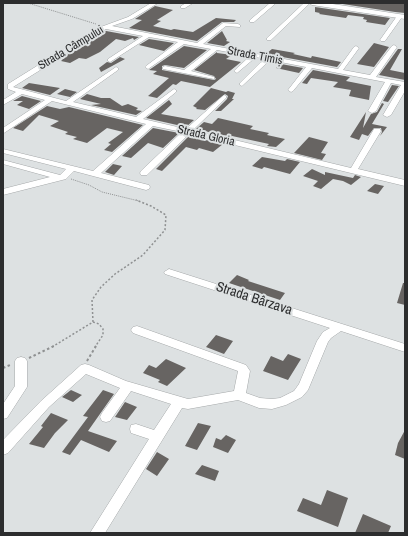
<!DOCTYPE html>
<meta charset="utf-8">
<style>
body{margin:0}
#map{position:relative;width:408px;height:536px;overflow:hidden;background:#dde1e2;font-family:"Archivo Narrow",sans-serif}
canvas{display:block}
.frame{position:absolute;inset:0;border:4px solid #2c2d2e;pointer-events:none}
</style>
<div id="map">
<canvas width="408" height="536"></canvas>
<div class="frame"></div>
</div>
<script>
const ctx = document.querySelector('canvas').getContext('2d');
ctx.lineJoin = 'round';
function paint(path, color) { ctx.fillStyle = color; ctx.fill(path, 'evenodd'); }
const shape = rows => new Path2D(rows.map(r => 'M' + r).join(''));
function trace(path, color, width, dash) { ctx.strokeStyle = color; ctx.lineWidth = width; ctx.lineCap = dash ? 'butt' : 'round'; ctx.setLineDash(dash || []); ctx.stroke(path); }
function drawText(font, color, halo, rows, align = 'center') {
  ctx.font = font + ' "Archivo Narrow",sans-serif'; ctx.lineWidth = 4; ctx.setLineDash([]); ctx.textBaseline = 'middle'; ctx.strokeStyle = halo; ctx.fillStyle = color; for (const [text, x, y, turn = 0] of rows) {
    ctx.save(); ctx.translate(x, y); ctx.rotate((+turn || 0) * Math.PI / 180); ctx.textAlign = isNaN(turn) ? turn : align; if (halo) ctx.strokeText(text, 0, 0); ctx.fillText(text, 0, 0); ctx.restore();
  }
}
paint(shape([
 [336,3,405,3,405,13,395,12],
 [155,6,173,10,157,20,161,21,153,26,171,30,174,29,193,32,216,18,236,20,234,22,222,22,197,41,129,28,142,20,135,19],
 [315,7,390,18,385,25,366,22,367,20,363,19,364,17,348,15,346,18,319,14,320,13,315,12],
 [106,31,139,37,134,40,133,38,125,41,116,39,100,52,86,59,79,58,70,63,61,61,67,55],
 [222,31,227,40,226,41,230,42,224,46,207,43],
 [149,39,174,43,164,51,139,45],
 [374,43,389,47,374,67,357,64],
 [184,46,207,50,184,68,165,65,162,66,162,70,214,80,216,79,214,76,194,70,217,52,217,53,232,55,226,59,241,62,210,87,181,81,176,85,173,84,157,98,148,96,169,78,153,74,157,71,149,70],
 [272,49,295,53,293,54,311,58,312,56,341,62,337,67,266,54],
 [398,49,402,49,390,70,405,73,405,80,379,75],
 [120,57,125,59,101,72,99,68,107,62,111,63],
 [281,64,303,68,299,73,276,68],
 [313,70,350,77,346,81,371,86,369,100,349,96,351,90,333,87,338,82,311,78,307,84,302,83],
 [29,83,60,88,50,95,22,88],
 [392,85,399,86,388,102,383,101],
 [211,88,226,92,228,91,235,93,232,99,234,99,221,111,215,111,227,99,228,96,225,94,205,110,196,109,197,108,193,106],
 [65,89,77,92,70,97,57,94],
 [87,94,101,98,110,98,122,106,128,104,138,108,136,110,142,111,136,115,91,105,101,104,80,99],
 [22,96,41,101,29,109,17,105,23,101,13,101],
 [169,100,172,104,161,114,194,120,186,127,146,118],
 [382,103,384,104,372,124,387,127,380,136,382,132,381,128,374,128,368,136,362,134,359,140,350,137,366,112,363,128,371,114,377,112],
 [47,106,60,109,69,107,143,125,112,152,104,150,111,144,108,143,123,132,107,128,87,143,73,139,77,137,65,134,68,132,50,126,59,121,39,115,23,131,13,128],
 [218,118,253,126,250,129,269,133,267,135,285,139,276,147,267,146,269,144,232,136,230,137,196,129,204,122,212,124],
 [153,128,179,133,163,148,148,143,131,158,122,156],
 [189,136,223,144,213,152,199,148,197,150,186,147,162,171,156,169],
 [309,137,328,142,321,153,326,154,322,160,294,153],
 [262,157,285,161,287,159,300,162,290,174,264,167,262,169,252,166],
 [113,164,122,166,114,175,105,172],
 [312,169,325,175,325,172,353,178,355,175,361,177,351,185,343,181,333,179,321,189,313,186,318,181,303,176],
 [375,184,384,186,378,194,367,191],
 [237,275,249,280,248,281,285,293,280,300,229,283],
 [403,283,405,283,405,305,397,303],
 [216,335,233,341,224,354,206,347],
 [288,354,301,359,288,380,263,371,271,356,283,361],
 [166,359,186,368,167,386,158,382,160,380,143,373,149,365,156,368],
 [71,390,82,395,73,402,62,397],
 [103,390,114,394,88,431,117,441,109,452,81,440,70,455,62,452,88,417,83,416],
 [125,402,137,407,127,420,115,417],
 [51,413,68,420,55,433,44,448,29,444,43,427,41,426],
 [198,423,211,426,197,450,185,446],
 [405,430,405,459,395,455,398,443],
 [226,435,236,440,228,453,213,447,216,438,221,440],
 [157,452,169,459,157,476,146,469],
 [202,465,219,471,215,481,195,474],
 [327,490,348,498,338,527,297,511,303,498,321,505],
 [363,514,391,526,388,533,355,533]
]), '#676462');
const minor = shape([
 [151,3,158,3,132,19,112,26,197,43,223,23,238,24,240,25,240,27,226,26,203,44,338,69,354,47,356,46,359,48,343,70,370,75,392,46,394,45,397,47,376,77,405,82,405,91,391,115,387,117,383,115,401,85,391,83,376,111,372,113,368,111,385,82,312,68,293,91,291,92,288,90,306,67,270,60,242,86,240,85,240,83,264,59,256,57,237,73,234,71,235,70,250,56,217,50,191,71,214,77,214,79,163,69,163,67,165,66,184,70,211,49,184,44,148,69,145,67,146,66,178,42,149,37,110,62,108,61,108,59,143,36,106,29,13,87,66,101,116,67,118,68,118,70,73,102,136,117,174,89,176,90,176,92,143,119,186,129,224,95,226,96,226,98,193,130,351,168,374,129,380,129,381,131,358,169,405,180,405,186,189,134,147,175,141,175,140,173,141,171,182,132,153,126,101,173,149,185,150,187,149,189,146,190,74,171,66,179,3,195,3,189,50,177,3,164,3,160,60,175,66,169,3,153,3,149,93,171,146,124,52,101,4,133,3,128,45,100,22,94,3,105,3,100,16,92,8,89,8,84,98,28,128,17,151,3],
 [186,3,193,3,185,8,181,8,181,6,186,3],
 [270,3,276,3,254,22,250,22,250,20,270,3],
 [304,3,310,3,271,40,267,40,267,38,304,3],
 [397,16,402,17,385,41,381,41,380,40,397,16],
 [169,269,405,344,405,352,341,331,331,338,328,342,308,390,302,397,286,405,272,409,259,408,238,400,188,409,182,408,105,533,90,533,149,439,131,433,130,429,131,425,136,424,154,430,171,404,131,391,110,421,106,422,102,421,100,417,102,413,120,388,86,374,49,407,8,453,3,455,3,440,41,401,81,365,85,364,89,365,126,381,188,399,234,391,238,371,133,333,131,330,133,327,137,326,246,365,250,371,246,393,260,398,272,399,280,398,294,391,299,384,317,341,323,332,330,328,165,274,164,272,169,269],
 [21,357,25,358,27,361,27,387,7,418,3,419,3,404,15,386,15,361,17,358,21,357]
]);
const major = shape([
 [309,3,326,3,405,15,405,19,312,5,309,3]
]);
trace(minor, '#a5a8a9', 1);
trace(major, '#a5a8a9', 1);
trace(shape([
 [28,3,96,24],
 [71,179,89,185,102,192,139,201]
]), '#8f9192', 1, [1, 1]);
trace(shape([
 [93,322,92,300,101,287,115,274,143,255,165,230,166,215,151,206,136,200],
 [52,347,93,322,99,324,103,329,103,335,95,347]
]), '#8f9192', 1.5, [2, 2]);
trace(shape([
 [29,358,54,346],
 [87,361,96,346],
 [3,368,10,365]
]), '#8f9192', 2, [2.5, 2.5]);
paint(minor, '#fff');
paint(major, '#fff');
drawText('12px', '#2c2d2e', '#dde1e2', [
 ["Strada Câmpului",71,48,-31],
 ["Strada Timiș",255,56,11],
 ["Strada Gloria",206,136,13]
]);
drawText('14px', '#2c2d2e', '#dde1e2', [
 ["Strada Bârzava",254,299,18]
]);
</script>
